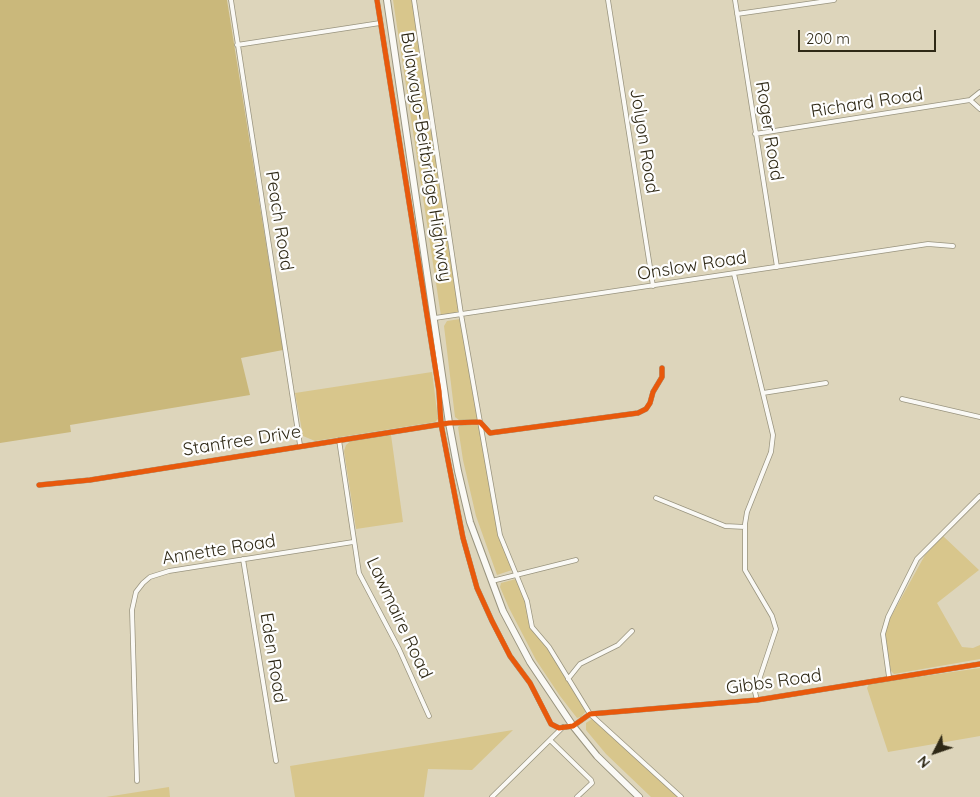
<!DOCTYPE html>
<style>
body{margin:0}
#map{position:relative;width:980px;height:797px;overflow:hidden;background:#ddd5bb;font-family:Quicksand,sans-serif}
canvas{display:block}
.north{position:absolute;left:910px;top:727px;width:50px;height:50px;-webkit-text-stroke:4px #fefefe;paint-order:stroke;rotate:229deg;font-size:14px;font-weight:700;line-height:20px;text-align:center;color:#2f2916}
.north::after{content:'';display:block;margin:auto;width:18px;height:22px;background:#2f2916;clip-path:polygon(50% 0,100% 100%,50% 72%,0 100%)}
.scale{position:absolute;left:798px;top:30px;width:138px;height:22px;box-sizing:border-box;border:2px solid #2f2916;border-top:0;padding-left:6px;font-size:15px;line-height:18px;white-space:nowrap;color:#2f2916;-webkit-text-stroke:4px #fefefe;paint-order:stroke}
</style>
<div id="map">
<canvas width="980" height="797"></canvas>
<div class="north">N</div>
<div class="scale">200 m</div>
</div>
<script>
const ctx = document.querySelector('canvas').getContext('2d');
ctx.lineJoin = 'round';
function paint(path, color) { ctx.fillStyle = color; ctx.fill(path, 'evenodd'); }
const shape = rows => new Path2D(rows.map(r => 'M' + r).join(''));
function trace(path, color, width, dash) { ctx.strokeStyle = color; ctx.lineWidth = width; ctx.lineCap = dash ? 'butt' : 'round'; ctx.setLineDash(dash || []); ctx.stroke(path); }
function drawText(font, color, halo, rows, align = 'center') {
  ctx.font = font + ' Quicksand,sans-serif'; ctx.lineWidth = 4.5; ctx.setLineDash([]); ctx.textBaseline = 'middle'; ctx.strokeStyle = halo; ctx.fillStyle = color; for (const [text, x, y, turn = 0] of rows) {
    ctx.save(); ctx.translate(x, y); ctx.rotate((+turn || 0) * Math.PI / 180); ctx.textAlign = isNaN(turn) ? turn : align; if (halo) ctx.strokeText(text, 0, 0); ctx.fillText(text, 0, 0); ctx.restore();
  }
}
paint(shape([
 [393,0,413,0,459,313,441,316],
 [460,319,463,329,478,420,459,420,455,417,444,326,447,321],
 [432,372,438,419,435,422,315,441,303,436,295,393],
 [473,423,480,426,499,534,512,570,497,575,476,516,463,460,458,427,462,424],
 [391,435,403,522,356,529,344,451,346,445,351,441],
 [943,536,979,570,937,603,962,647,973,648,980,645,980,659,894,674,891,671,886,646,885,633,887,624,925,555],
 [516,579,526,602,531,627,548,649,586,711,581,717,577,718,560,696,536,660,509,608,500,587,501,583],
 [980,668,980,736,888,752,867,688,869,684],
 [592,719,594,720,679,797,651,797,606,754,586,730,586,723],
 [513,730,472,770,428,769,424,797,295,797,290,766],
 [169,787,170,797,106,797]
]), '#d8c68c');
paint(shape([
 [0,0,227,0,283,350,241,358,250,395,70,425,71,432,0,443]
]), '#cab87b');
const minor = shape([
 [231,0,300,445],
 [377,0,439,391,441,424,463,538,477,588,492,621,510,656,530,683,551,724,559,728,573,726,590,714,757,700,980,664],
 [414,0,461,314,500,535,527,601,532,627,549,647,590,714,681,797],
 [608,0,653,286],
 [735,0,777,267],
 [737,14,834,0],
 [237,45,380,23],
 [970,100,980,92],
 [755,134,970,100,980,109],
 [734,274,773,435,771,452,747,512,745,524,745,570,772,616,776,629,755,692,757,700],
 [435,318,928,244,953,246],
 [763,393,826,383],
 [902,399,980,417],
 [339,440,359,573,399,649,429,716],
 [39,485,90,480,449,423,480,422,490,433,638,413,646,409,650,403,653,392,662,377,662,368],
 [656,498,725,526,745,527],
 [243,559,276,761],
 [492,581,576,560],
 [889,677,883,634,888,617,917,559,980,496],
 [568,679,580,664,618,645,632,631],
 [550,740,591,780,592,783,577,797],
 [137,781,132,610,136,592,143,583,150,577,169,571,353,542],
 [492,797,563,727]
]);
const trunk = shape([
 [387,0,449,423,458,471,470,522,503,611,530,662,573,726,597,756,639,797]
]);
trace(minor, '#99947f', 5.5);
trace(trunk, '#99947f', 8);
trace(minor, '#faf9f5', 4);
trace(trunk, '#faf9f5', 6);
trace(shape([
 [377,0,439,391,441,424,463,538,477,588,492,621,510,656,530,683,551,724,559,728,573,726,590,714,757,700,980,664],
 [39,485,90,480,449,423,480,422,490,433,638,413,646,409,650,403,653,392,662,377,662,368]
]), '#e8590c', 5);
drawText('18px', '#2f2916', '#fefefe', [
 ["Richard Road",867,103,-9],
 ["Roger Road",769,131,81],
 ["Jolyon Road",644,141,81],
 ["Bulawayo-Beitbridge Highway",426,157,81],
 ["Peach Road",279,221,81],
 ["Onslow Road",692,266,-9],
 ["Stanfree Drive",242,441,-9],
 ["Annette Road",219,550,-9],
 ["Lawmaire Road",399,618,65],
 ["Eden Road",273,658,81],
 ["Gibbs Road",774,682,-8]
]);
</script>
